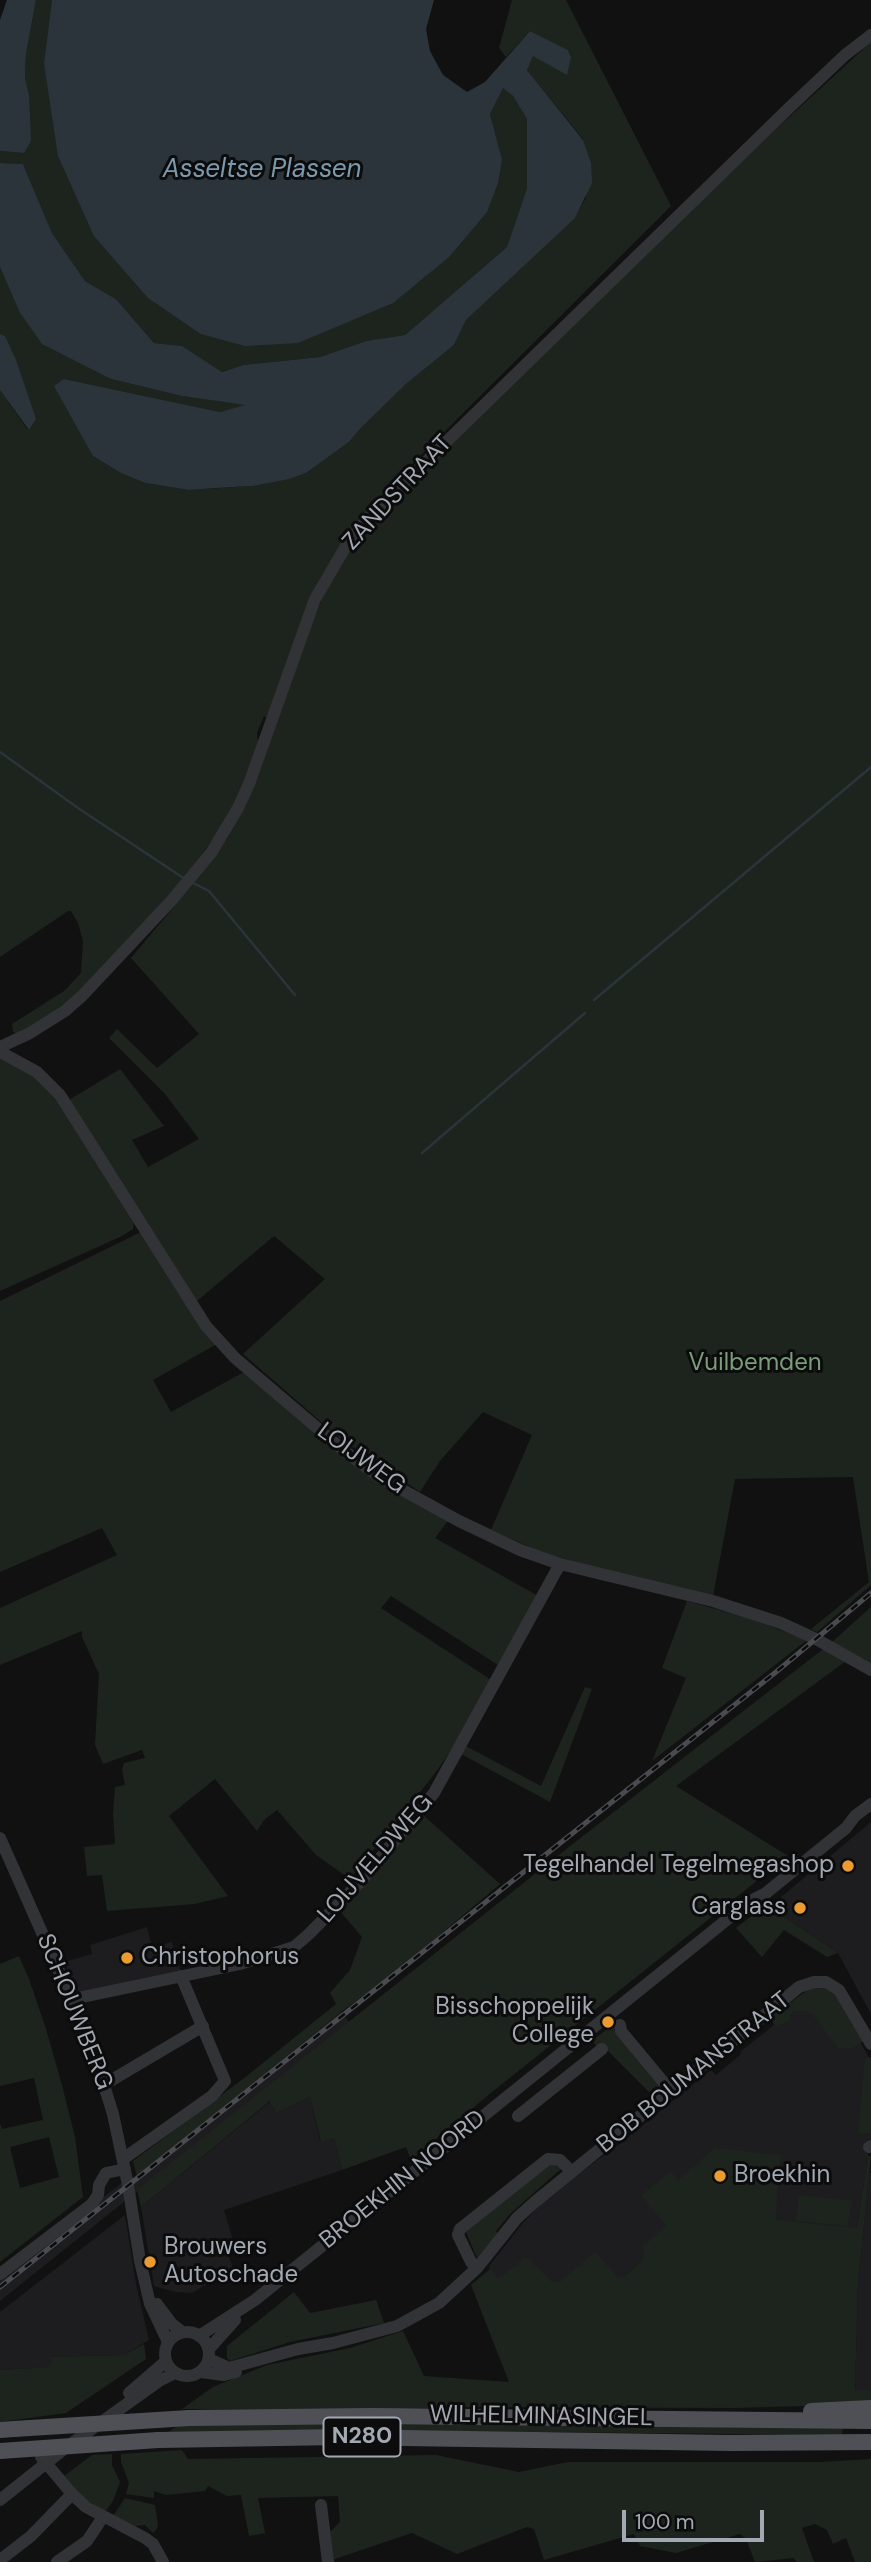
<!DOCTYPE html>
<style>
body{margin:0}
#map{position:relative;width:871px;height:2562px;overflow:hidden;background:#111112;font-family:"DM Sans",sans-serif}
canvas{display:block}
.scale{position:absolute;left:622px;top:2510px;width:142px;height:32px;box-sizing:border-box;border:4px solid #a2a9b2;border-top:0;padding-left:9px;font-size:21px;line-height:24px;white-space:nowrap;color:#a2a9b2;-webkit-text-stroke:5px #0c0c0d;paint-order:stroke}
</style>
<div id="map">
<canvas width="871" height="2562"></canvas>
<div class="scale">100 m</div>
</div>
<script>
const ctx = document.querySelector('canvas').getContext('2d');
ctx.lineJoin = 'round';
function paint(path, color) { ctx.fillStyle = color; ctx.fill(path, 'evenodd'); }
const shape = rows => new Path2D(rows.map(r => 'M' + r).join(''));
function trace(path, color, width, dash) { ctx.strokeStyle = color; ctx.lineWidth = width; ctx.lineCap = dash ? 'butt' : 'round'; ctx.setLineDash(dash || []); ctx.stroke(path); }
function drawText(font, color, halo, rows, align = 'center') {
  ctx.font = font + ' "DM Sans",sans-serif'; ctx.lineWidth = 6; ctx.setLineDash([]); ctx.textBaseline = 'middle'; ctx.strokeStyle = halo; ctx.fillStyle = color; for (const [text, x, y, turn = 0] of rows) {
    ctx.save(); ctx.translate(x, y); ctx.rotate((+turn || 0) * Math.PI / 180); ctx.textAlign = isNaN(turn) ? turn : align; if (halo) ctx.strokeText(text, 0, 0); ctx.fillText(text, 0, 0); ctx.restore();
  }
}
paint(shape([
 [871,1822,871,2014,838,1953,769,1907],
 [147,1927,152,1947,172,1942,181,1972,78,1993,64,1962,92,1954,90,1945],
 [806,1993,859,2040,871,2061,871,2137,857,2228,841,2368,471,2285,490,2269,489,2266,523,2223,548,2196,618,2145,711,2070,716,2075,740,2055,741,2051,774,2025,775,2017],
 [341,2012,349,2022,0,2301,0,2278,128,2178,137,2177],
 [310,2097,320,2141,334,2138,342,2170,224,2210,233,2240,224,2243,233,2268,192,2293,176,2292,154,2286,141,2207,271,2101,276,2113],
 [869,2173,871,2173,871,2390,855,2390,858,2283],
 [125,2215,136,2284,149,2340,124,2355,52,2357,51,2367,0,2370,0,2312]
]), '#1d1d1f');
paint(shape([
 [36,0,52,0,44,63,502,159,490,114,503,87,513,96,527,119,527,188,507,247,405,335,366,341,320,357,243,365,221,372,182,346,154,343,116,299,85,281,52,233,23,164,0,163,0,151,24,153,29,94,25,78,26,54],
 [512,0,566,0,671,206,416,460,373,505,343,541,316,586,268,719,264,716,257,733,258,744,237,801,212,841,188,874,90,982,58,1010,18,1034,13,1032,12,1024,64,991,81,973,83,941,78,923,71,911,68,911,0,957,0,390,28,430,5,336,0,334,0,267,19,311,111,379,182,396,247,405,220,412,64,379,93,456,121,473,145,483,189,490,253,486,306,473,349,442,361,428,406,384,454,345,466,320,575,217,586,198,583,139,527,70,532,55,571,57,568,50,530,31,506,57,499,48],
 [871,42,871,1585,817,1632,811,1629,869,1582,853,1477,735,1479,713,1596,577,1563,534,1549,491,1530,532,1435,483,1412,440,1461,420,1492,341,1439,243,1354,325,1279,274,1236,197,1301,69,1100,120,1069,164,1126,132,1140,148,1167,199,1139,165,1094,109,1038,117,1029,157,1068,199,1034,131,958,193,884,227,838,305,640,330,579,342,559,387,503,774,131],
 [0,1056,37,1077,56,1096,134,1221,133,1229,122,1236,0,1291],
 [141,1232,217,1344,153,1380,171,1412,246,1371,352,1459,450,1518,435,1538,540,1597,501,1667,391,1596,381,1608,493,1681,458,1740,433,1776,350,1879,316,1855,277,1810,264,1820,257,1831,215,1779,169,1816,228,1896,195,1904,107,1911,102,1875,87,1876,84,1847,115,1844,113,1814,115,1787,125,1785,122,1770,124,1763,145,1758,142,1750,103,1764,95,1745,99,1674,82,1637,82,1631,0,1665,0,1608,117,1555,102,1528,0,1572,0,1301],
 [687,1601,748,1618,807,1640,652,1761,686,1678,662,1668],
 [871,1607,871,1663,832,1642],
 [823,1649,846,1661,676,1786,788,1856,492,2092,411,2160,406,2147,342,2170,334,2138,321,2142,310,2097,276,2113,270,2101,141,2207,137,2190,560,1854],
 [585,1687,592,1689,550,1802,459,1753,464,1745,541,1786],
 [422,1814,500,1884,402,1967,341,2012,137,2177,133,2161,243,2079,336,2004,330,1993,350,1970,362,1937,339,1910],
 [766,1905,838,1953,827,1957,784,1930,762,1957,736,1928],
 [19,1956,29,1979,46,2029,62,2085,75,2137,83,2197,0,2262,0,2123,2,2129,43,2120,34,2078,0,2086,0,1964],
 [49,2137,59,2177,20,2188,10,2147],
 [813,1986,822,1986,836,1993,863,2041,851,2049,838,2048,814,2016,807,2011,794,2011,791,2014,789,2021,776,2026,769,2018],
 [615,2023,617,2026,614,2030,654,2080,664,2086,655,2093,650,2093,601,2044,597,2047,592,2041],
 [871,2057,871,2133,858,2133,865,2059],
 [715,2148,781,2155,777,2190,776,2220,857,2228,868,2156,871,2156,858,2283,855,2390,871,2390,871,2404,736,2408,454,2407,373,2410,182,2409,213,2387,267,2365,350,2348,403,2331,424,2376,509,2382,471,2285,490,2269,497,2278,502,2276,526,2257,552,2282,560,2282,595,2252,618,2278,623,2278,643,2261,644,2245,667,2226,641,2195,671,2172,678,2181],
 [554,2163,563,2167,511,2213,496,2231,498,2234,477,2258,466,2232,548,2164],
 [799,2195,851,2201,848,2226,796,2221],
 [294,2292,310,2313,376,2300,384,2323,290,2342,230,2361,227,2358,227,2346],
 [144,2344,146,2359,66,2413,0,2422,0,2370,50,2367,51,2357,124,2355],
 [305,2422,843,2426,842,2435,339,2430,167,2433,180,2424],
 [182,2450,188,2459,436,2455,519,2472,568,2462,819,2462,871,2459,871,2562,855,2562,846,2538,833,2544,827,2530,815,2524,802,2528,814,2562,796,2562,794,2558,755,2562,746,2539,740,2534,676,2553,640,2546,634,2534,544,2560,534,2529,527,2527,457,2554,412,2533,332,2560,328,2534,340,2522,338,2496,258,2498,265,2533,249,2536,241,2495,227,2496,208,2486,205,2491,166,2495,154,2491,154,2498,126,2494,129,2483,121,2462,121,2454],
 [112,2454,112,2465,120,2482,113,2501,105,2512,78,2494,64,2476,92,2455],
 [125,2498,155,2505,158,2526,156,2530,153,2533,145,2525,135,2526,113,2516]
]), '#1d241d');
paint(shape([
 [7,0,36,0,26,54,25,78,29,94,31,141,24,153,0,151,0,20],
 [52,0,434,0,426,29,430,51,443,75,467,92,485,82,530,31,568,50,571,57,567,75,533,56,527,70,583,140,591,163,592,183,575,218,466,320,454,345,406,384,361,428,349,442,306,473,289,479,253,486,216,488,189,490,145,483,121,473,93,456,54,386,64,379,220,412,245,405,182,396,111,379,42,344,19,311,0,267,0,163,23,164,52,233,85,281,116,299,154,343,182,346,222,372,243,365,320,357,366,341,405,335,507,247,527,188,527,119,513,96,503,88,490,114,502,159,498,183,487,212,449,257,393,303,298,343,245,346,201,334,148,298,94,236,58,156,44,63],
 [0,334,5,336,16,360,36,419,29,430,0,390]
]), '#2b343a');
trace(shape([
 [0,752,78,808,185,879],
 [191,882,209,891,295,995],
 [594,1000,871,767],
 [422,1153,585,1013]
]), '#2b343a', 2.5);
trace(shape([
 [0,1047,30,1033,65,1011,83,995,172,900,211,853,238,808,249,784,315,599,346,546,366,520,790,107,845,55,871,35],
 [0,1047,4,1054,37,1072,60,1095,206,1326,235,1358,342,1449,379,1477,459,1521,520,1550,560,1564,713,1601,781,1623,816,1639,871,1670],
 [0,1838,90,2041,113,2114,128,2185,140,2261,150,2304,168,2342],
 [73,1999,240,1964,294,1947,309,1934,362,1880,434,1793,560,1564],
 [620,2025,621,2031,670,2090],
 [105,2084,203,2026],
 [518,2116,602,2049],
 [869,2147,871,2146],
 [123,2159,212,2096,225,2081,181,1976],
 [477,2268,471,2262,458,2235,460,2229,548,2159,560,2160,572,2172],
 [0,2274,92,2204,98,2195,99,2185,106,2173,125,2169],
 [157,2304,172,2324,182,2332],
 '165 2354a22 22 0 1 1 44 0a22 22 0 1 1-44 0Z',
 [199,2336,255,2300,750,1901,766,1893,846,1828,855,1816,871,1804],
 [209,2349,235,2320],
 [209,2359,229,2368,298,2349,333,2343,397,2326,439,2303,477,2268,517,2218,536,2201,799,1987,814,1982,826,1982,839,1990,871,2044],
 [201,2372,224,2375,236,2372],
 [129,2393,166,2361],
 [41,2457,72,2494,86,2507,145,2538,153,2544,163,2562],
 [0,2500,64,2449,159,2381,175,2373],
 [321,2505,328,2562],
 [0,2560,31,2536,72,2494],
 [57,2562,87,2541,103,2517]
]), '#323337', 12);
trace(shape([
 [811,2411,871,2408],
 [189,2418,372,2416,871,2421],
 [0,2430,14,2429],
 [158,2440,339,2437,730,2443,871,2442]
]), '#4e5056', 16);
const rail = shape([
 [0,2287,776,1672,871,1593]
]);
trace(rail, '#494b50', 5);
trace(rail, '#0c0c0d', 2.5, [8]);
trace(shape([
 [14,2429,189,2418],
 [0,2451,158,2440]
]), '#4e5056', 16);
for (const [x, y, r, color] of [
 [848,1866,7,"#ea9b31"],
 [800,1908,7,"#ea9b31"],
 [127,1958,7,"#ea9b31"],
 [608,2022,7,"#ea9b31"],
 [720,2176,7,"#ea9b31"],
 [150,2262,7,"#ea9b31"]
]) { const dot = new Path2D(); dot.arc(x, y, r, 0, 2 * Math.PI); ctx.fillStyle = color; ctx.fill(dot); trace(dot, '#0c0c0d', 2.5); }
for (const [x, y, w] of [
 [362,2437,77]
]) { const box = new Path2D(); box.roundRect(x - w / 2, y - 19.5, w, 39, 5); ctx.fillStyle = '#0c0c0d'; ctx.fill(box); trace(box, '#a2a9b2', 2); }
drawText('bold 23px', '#a2a9b2', null, [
 ["N280",362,2437]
]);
drawText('24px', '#a2a9b2', '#0c0c0d', [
 ["ZANDSTRAAT",398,493,-47],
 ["LOIJWEG",361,1459,36],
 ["LOIJVELDWEG",376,1859,-49],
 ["SCHOUWBERG",74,2012,68],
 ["BOB BOUMANSTRAAT",694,2073,-39],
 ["BROEKHIN NOORD",403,2180,-39],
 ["WILHELMINASINGEL",541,2417,1]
]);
drawText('24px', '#7b9d7a', '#0c0c0d', [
 ["Vuilbemden",755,1364]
]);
drawText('24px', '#a2a9b2', '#0c0c0d', [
 ["Tegelhandel Tegelmegashop",834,1866],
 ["Carglass",786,1908],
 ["Christophorus",141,1958,"left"],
 ["Bisschoppelijk",594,2008],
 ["College",594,2036],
 ["Broekhin",734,2176,"left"],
 ["Brouwers",164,2248,"left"],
 ["Autoschade",164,2276,"left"]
], 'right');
drawText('italic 26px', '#7a99ad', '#0c0c0d', [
 ["Asseltse Plassen",262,170]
]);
</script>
